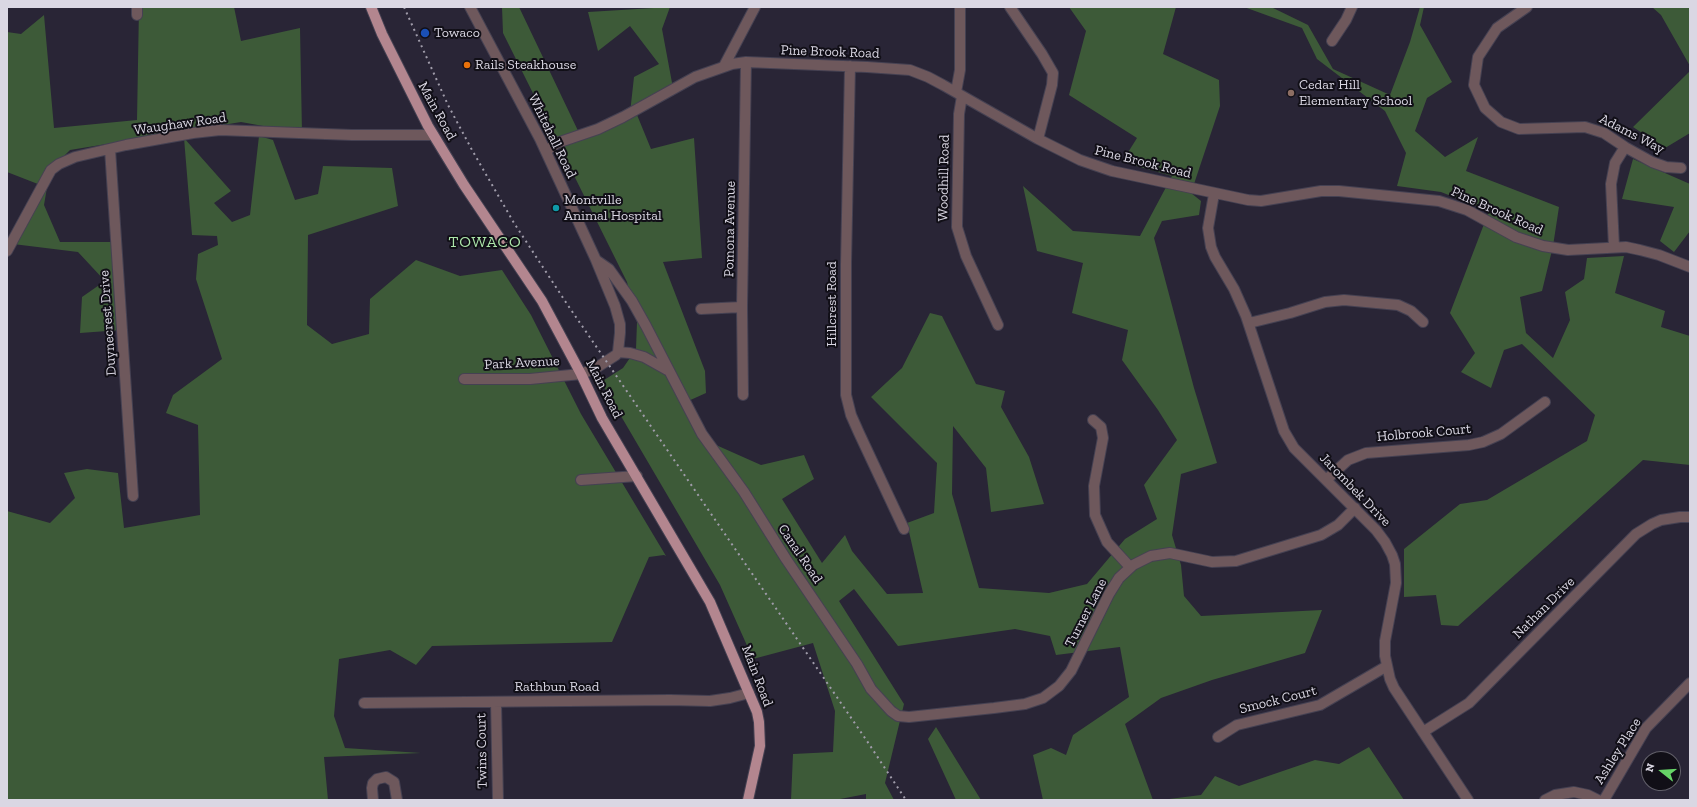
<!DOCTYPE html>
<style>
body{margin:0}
#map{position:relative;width:1697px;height:807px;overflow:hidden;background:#292536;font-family:"Zilla Slab",serif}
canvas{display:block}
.frame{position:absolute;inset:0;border:8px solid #dad7e3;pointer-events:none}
.north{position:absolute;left:1641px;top:751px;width:40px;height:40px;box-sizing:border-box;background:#110f17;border:1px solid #615f69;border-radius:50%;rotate:287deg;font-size:11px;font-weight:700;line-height:16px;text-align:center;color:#dad7e3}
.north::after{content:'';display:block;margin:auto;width:14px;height:18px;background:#66d467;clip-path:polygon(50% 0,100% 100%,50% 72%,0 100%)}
</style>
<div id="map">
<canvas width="1697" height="807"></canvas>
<div class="frame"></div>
<div class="north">N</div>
</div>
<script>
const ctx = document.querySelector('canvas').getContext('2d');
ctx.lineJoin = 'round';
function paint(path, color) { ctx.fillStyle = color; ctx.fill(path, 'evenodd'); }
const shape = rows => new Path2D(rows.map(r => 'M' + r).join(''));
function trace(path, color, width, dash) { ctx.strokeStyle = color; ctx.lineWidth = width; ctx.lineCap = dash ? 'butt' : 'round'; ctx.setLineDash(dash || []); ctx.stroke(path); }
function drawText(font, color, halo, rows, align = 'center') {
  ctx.font = font + ' "Zilla Slab",serif'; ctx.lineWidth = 4; ctx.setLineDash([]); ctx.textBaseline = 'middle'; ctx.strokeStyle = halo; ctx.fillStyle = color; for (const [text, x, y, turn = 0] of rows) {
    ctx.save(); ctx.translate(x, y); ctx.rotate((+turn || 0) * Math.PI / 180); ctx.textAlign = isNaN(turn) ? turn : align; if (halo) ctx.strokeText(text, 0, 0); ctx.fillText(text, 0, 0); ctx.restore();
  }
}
paint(shape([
 [139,7,234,7,241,41,300,28,302,133,241,122,70,150,50,170,44,205,60,242,116,242,121,330,80,333,82,297,105,281,78,252,13,244,43,186,7,172,7,32,21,34,44,15,54,128,137,120],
 [502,7,519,7,581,137,630,113,634,77,659,64,630,26,598,51,588,12,670,7,662,29,673,88,635,110,651,149,694,138,702,258,663,262,705,371,706,393,686,402,707,441,761,465,804,455,814,479,782,499,822,563,845,535,852,551,887,594,923,593,907,523,934,513,937,463,871,397,902,368,930,313,942,316,976,384,1005,391,1001,407,1029,457,1044,504,991,512,986,468,953,426,952,494,979,588,1049,593,1087,584,1125,539,1157,519,1144,485,1177,440,1158,410,1122,360,1128,330,1072,313,1083,263,1037,251,1023,186,1073,231,1140,236,1172,176,1122,162,1137,138,1069,95,1086,31,1069,7,1176,7,1163,54,1219,80,1220,106,1191,193,1201,201,1199,215,1162,221,1154,238,1194,388,1217,463,1181,474,1172,535,1181,565,1184,596,1201,616,1322,610,1305,653,1212,680,1161,698,1125,724,1153,800,1043,800,1033,755,1051,748,1066,755,1073,735,1129,697,1120,647,1056,655,1050,636,1015,629,898,646,854,589,839,601,904,704,885,783,894,800,866,800,866,794,835,800,791,800,793,754,833,752,835,711,813,643,753,659,720,585,601,382,623,368,636,349,637,322,627,282,503,33],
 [1244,7,1271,7,1308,25,1333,69,1390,95,1410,42,1420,7,1424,7,1420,25,1452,82,1427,98,1415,131,1445,157,1478,137,1466,171,1559,207,1553,246,1542,291,1520,297,1526,333,1553,358,1570,320,1565,292,1584,279,1587,258,1624,256,1615,293,1665,311,1661,327,1690,336,1690,465,1643,460,1458,626,1441,625,1436,595,1404,597,1404,549,1460,504,1487,500,1587,441,1595,415,1522,344,1504,350,1491,388,1461,372,1475,353,1450,313,1489,211,1441,192,1397,186,1406,153,1385,111,1317,59,1302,28],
 [1652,7,1690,7,1690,66,1661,15],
 [1690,71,1690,133,1665,148,1633,127],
 [259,136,273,140,295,200,318,194,323,166,392,168,398,206,308,235,307,325,332,344,369,334,370,299,416,260,460,276,502,270,531,315,581,414,666,556,664,555,649,557,612,642,432,646,416,665,390,650,339,659,334,716,345,748,421,753,324,757,328,800,7,800,7,511,50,523,75,498,64,473,87,469,118,473,124,528,200,515,198,425,166,413,173,395,222,359,196,279,198,254,218,245,217,236,192,235,184,138,231,191,214,203,232,222,250,215],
 [1633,159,1690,184,1690,231,1674,252,1660,241,1674,207,1622,199],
 [936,727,981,800,956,800,928,739],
 [1369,747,1404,800,1161,800,1201,795,1215,776,1239,786,1315,760,1339,764]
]), '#3d5a38');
const minor = shape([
 [137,7,137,15],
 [1010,7,1042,54,1053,73,1052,85,1038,139],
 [1527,7,1497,28,1478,57,1474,85,1485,108,1501,122,1519,129,1585,127,1604,133,1625,147,1652,162,1666,167,1681,168],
 [1332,41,1346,20,1352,7],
 [724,66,755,7],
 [850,66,846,264,846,395,851,415,859,433,904,529],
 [956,92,960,70,960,7],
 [962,96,959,114,957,227,966,256,998,325],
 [110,149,133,496],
 [546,151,557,143,598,129,623,117,695,77,732,64,746,62,867,67,910,70,928,77,943,85,1038,139,1080,160,1112,171,1248,200,1261,201,1321,191,1339,191,1439,201,1467,210,1516,237,1543,246,1568,250,1626,247,1640,250,1659,255,1690,267],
 [1214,194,1208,228,1211,247,1215,257,1234,289,1246,316,1284,431,1294,448,1376,530,1385,542,1392,555,1395,564,1396,583,1385,641,1385,656,1390,679,1394,688,1468,800],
 [1614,247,1611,184,1615,163,1625,147],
 [7,251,51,170,59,164,75,157,126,145,193,133,220,130,352,135,433,135],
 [596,260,609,269,632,301,646,326,702,434,744,492,786,559,857,664,871,689,891,711,898,716,909,717,994,708,1025,704,1043,698,1059,686,1071,671,1109,594,1119,578,1133,565,1151,556,1170,553,1212,562,1236,561,1321,535,1338,525,1355,508],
 [701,309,742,307],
 [1249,323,1290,313,1325,302,1344,300,1398,305,1411,311,1423,322],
 [618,352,630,353,644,357,669,371],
 [464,379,530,379,581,374,596,368,616,355,618,352,620,333,620,324,615,306,596,260,540,139,470,7],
 [743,395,742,307,746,62],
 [1093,420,1101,427,1103,438,1094,486,1095,515,1107,542,1130,567],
 [581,480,637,476],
 [1326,480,1348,460,1366,453,1469,445,1483,442,1501,434,1545,402],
 [496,702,498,800],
 [364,703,670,700,710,701,730,698,749,693],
 [1423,732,1469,703,1636,534,1652,524,1661,520,1680,517,1690,517],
 [1218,737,1237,725,1320,705,1387,666],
 [373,800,372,788,373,783,377,779,386,777,394,782,397,800],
 [1545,800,1555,795,1574,792,1588,795,1598,800],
 [1604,800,1646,728,1690,683]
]);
const major = shape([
 [371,7,382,34,428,126,464,185,542,301,581,374,602,418,710,602,757,712,759,722,760,746,748,800]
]);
trace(minor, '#454152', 12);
trace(major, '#454152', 12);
trace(minor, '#6e585c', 10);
trace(major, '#b3868f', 10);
trace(shape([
 [404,7,448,105,472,150,514,223,567,304,867,741,906,800]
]), '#a09caa', 2, [2, 4]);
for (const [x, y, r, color] of [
 [425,33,5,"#1a4fb4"],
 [467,65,4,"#e8710a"],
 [1291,93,4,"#8d6e63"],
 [556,208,4,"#0f9aa8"]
]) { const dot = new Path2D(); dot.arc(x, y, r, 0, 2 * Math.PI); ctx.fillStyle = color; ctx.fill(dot); trace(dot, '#110f17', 1.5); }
drawText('14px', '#dad7e3', '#110f17', [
 ["Towaco",434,33],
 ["Rails Steakhouse",475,65],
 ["Cedar Hill",1299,85],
 ["Elementary School",1299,101],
 ["Montville",564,200],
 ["Animal Hospital",564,216]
], 'left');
drawText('14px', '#dad7e3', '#110f17', [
 ["Pine Brook Road",830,52,2],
 ["Main Road",437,111,61],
 ["Waughaw Road",180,124,-8],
 ["Adams Way",1632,134,27],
 ["Whitehall Road",552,136,64],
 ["Pine Brook Road",1143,162,14],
 ["Woodhill Road",944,178,-89],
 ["Pine Brook Road",1497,211,24],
 ["Pomona Avenue",730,229,-89],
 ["Hillcrest Road",832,304,-90],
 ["Duynecrest Drive",108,323,-94],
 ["Park Avenue",522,363,-3],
 ["Main Road",604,389,63],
 ["Holbrook Court",1424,433,-5],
 ["Jarombek Drive",1355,490,46],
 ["Canal Road",800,554,56],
 ["Nathan Drive",1544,608,-45],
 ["Turner Lane",1086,613,-63],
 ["Main Road",757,676,69],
 ["Rathbun Road",557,687],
 ["Smock Court",1278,700,-14],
 ["Twins Court",482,751,-91],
 ["Ashley Place",1618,751,-58]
]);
ctx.letterSpacing = '1px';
drawText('16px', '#ace6aa', '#110f17', [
 ["TOWACO",485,242]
]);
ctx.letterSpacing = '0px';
</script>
